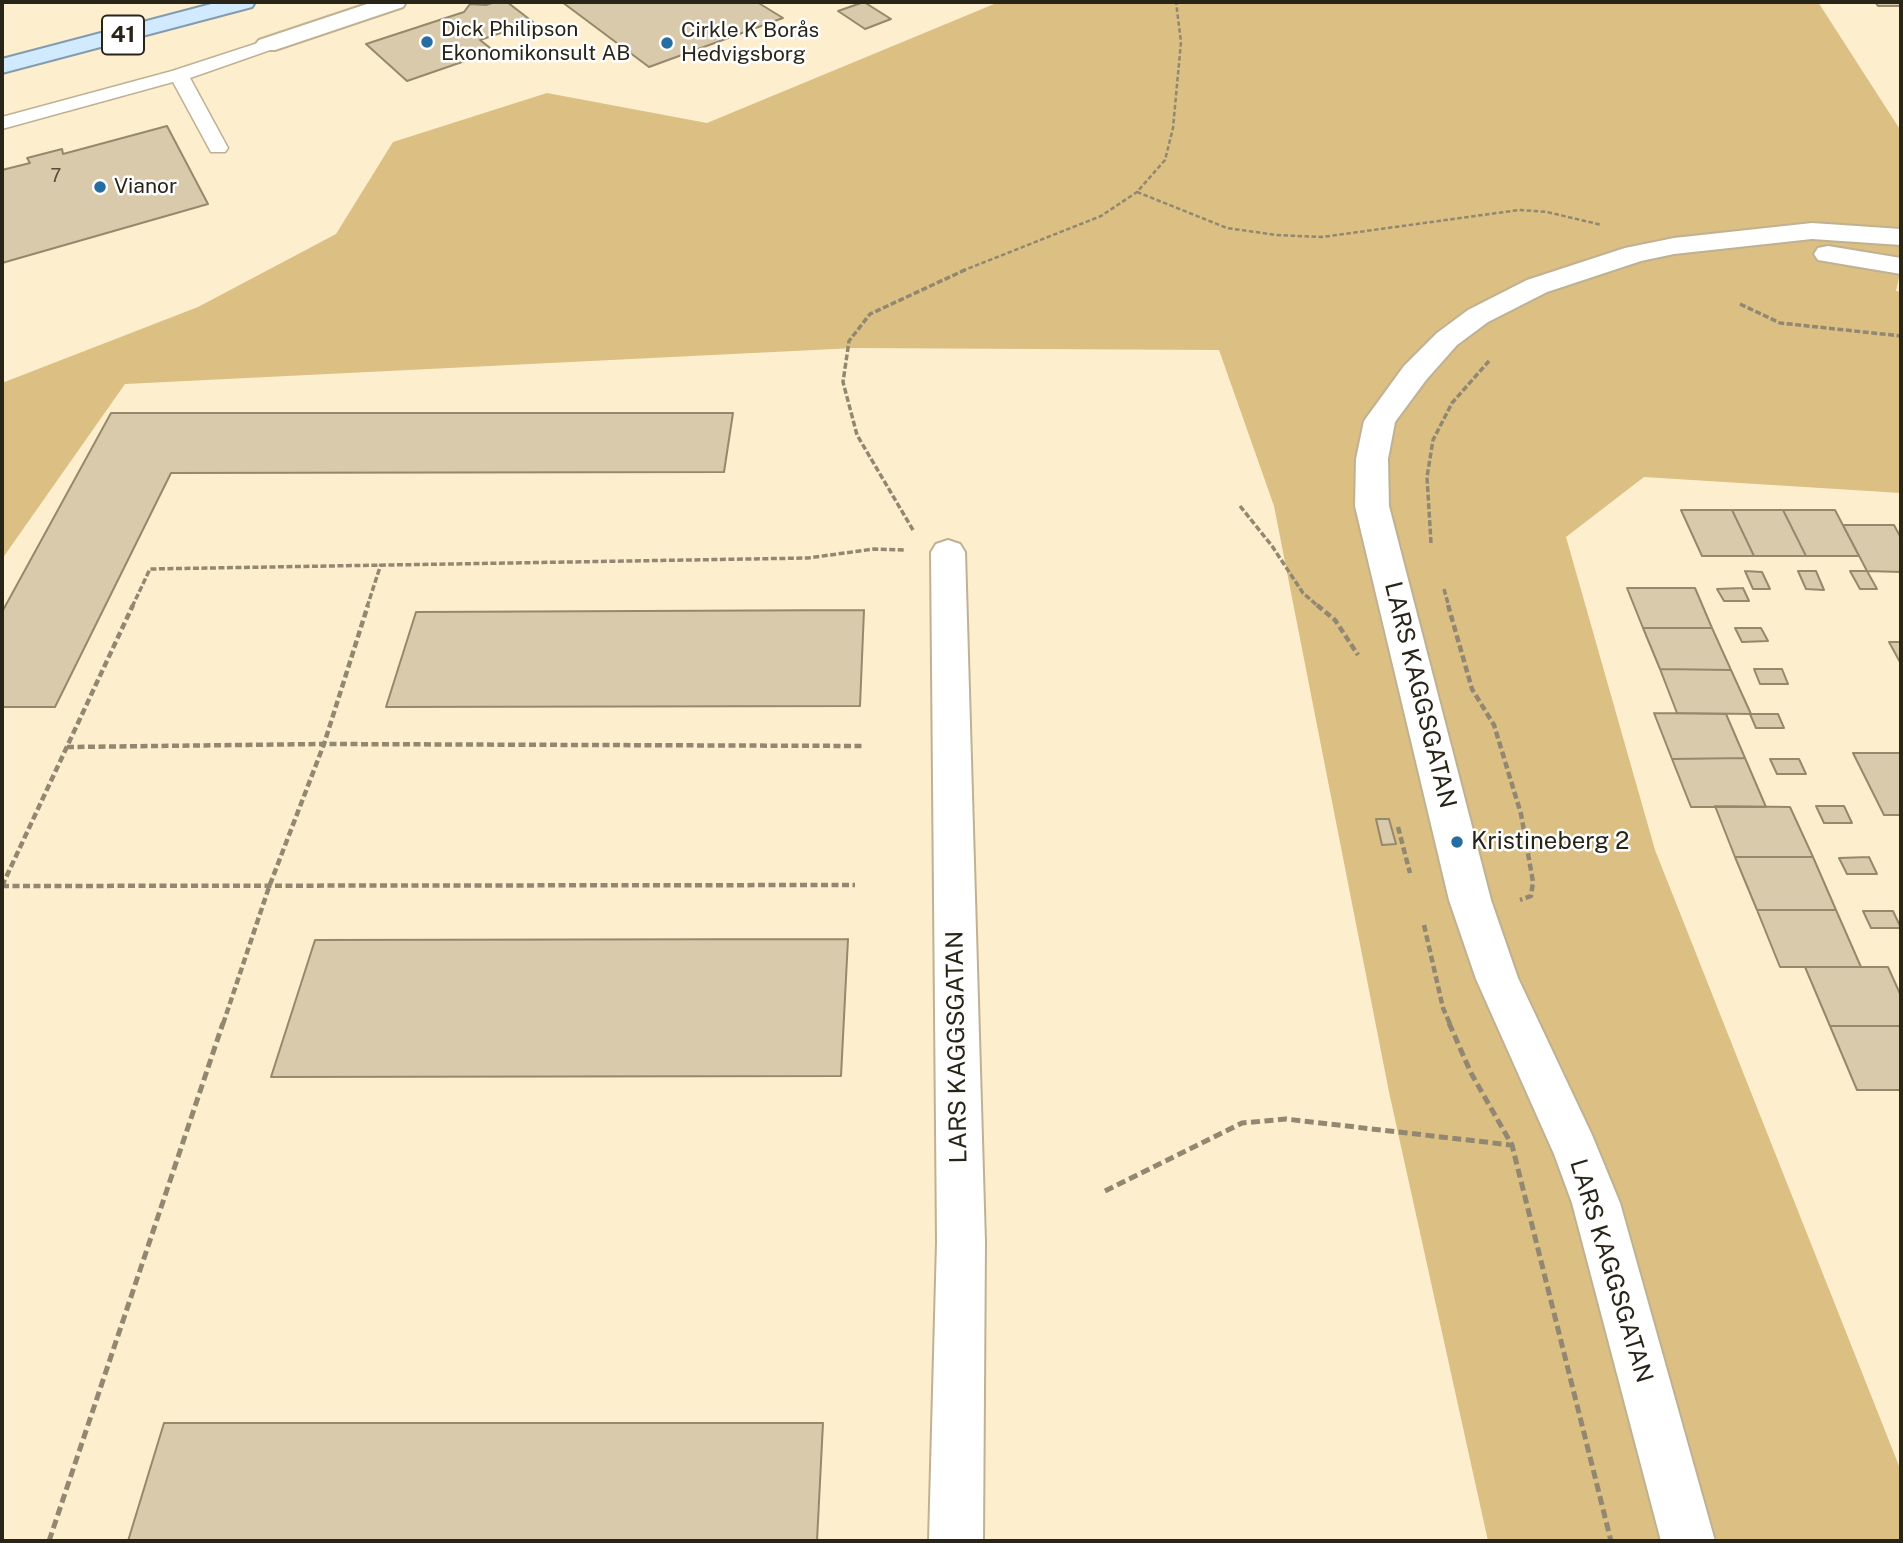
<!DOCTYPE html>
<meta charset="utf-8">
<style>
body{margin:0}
#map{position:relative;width:1903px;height:1543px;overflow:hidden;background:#fdeece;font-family:"Public Sans",sans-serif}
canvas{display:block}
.frame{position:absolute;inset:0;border:4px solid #292418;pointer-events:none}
</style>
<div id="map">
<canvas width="1903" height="1543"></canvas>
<div class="frame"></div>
</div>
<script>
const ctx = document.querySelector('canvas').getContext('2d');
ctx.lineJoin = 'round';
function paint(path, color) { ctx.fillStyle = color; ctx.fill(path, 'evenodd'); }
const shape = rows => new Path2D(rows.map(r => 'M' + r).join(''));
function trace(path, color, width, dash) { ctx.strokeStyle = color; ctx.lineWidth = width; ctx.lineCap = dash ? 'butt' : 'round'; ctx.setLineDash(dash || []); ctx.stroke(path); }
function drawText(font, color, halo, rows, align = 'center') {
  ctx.font = font + ' "Public Sans",sans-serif'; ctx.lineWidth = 5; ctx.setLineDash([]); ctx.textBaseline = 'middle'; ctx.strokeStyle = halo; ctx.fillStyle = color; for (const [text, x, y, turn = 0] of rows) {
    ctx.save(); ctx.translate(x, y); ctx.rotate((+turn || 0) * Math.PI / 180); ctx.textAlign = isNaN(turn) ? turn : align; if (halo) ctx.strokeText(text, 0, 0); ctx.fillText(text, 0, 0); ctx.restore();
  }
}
paint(shape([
 [999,2,1818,2,1901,131,1901,269,1896,291,1901,292,1901,493,1644,477,1566,537,1655,850,1901,1471,1901,1541,1488,1541,1389,1092,1274,506,1219,350,854,348,125,384,2,559,2,383,198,307,336,234,393,142,547,93,707,123]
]), '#dbbf83');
const building = shape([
 [495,2,507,2,533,22,480,40,494,51,407,81,366,44,464,12,470,4,486,5,495,2],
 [562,2,757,2,783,18,649,67,562,2],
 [864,2,891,19,865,29,838,11,864,2],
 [1875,2,1901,2,1901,6,1878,6,1875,2],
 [167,126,208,204,2,263,2,170,30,163,27,158,62,149,63,154,167,126],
 [111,413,733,413,724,472,171,473,55,707,2,707,2,612,111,413],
 [1681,510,1732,510,1754,556,1702,556,1681,510],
 [1732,510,1783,510,1806,556,1754,556,1732,510],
 [1783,510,1835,510,1859,556,1806,556,1783,510],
 [1843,525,1894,525,1901,538,1901,572,1867,571,1843,525],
 [1745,571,1762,572,1770,589,1753,589,1745,571],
 [1798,571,1816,571,1824,590,1806,589,1798,571],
 [1850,571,1867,571,1877,589,1860,589,1850,571],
 [1627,588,1695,588,1712,628,1643,628,1627,588],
 [1743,588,1749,601,1724,601,1717,589,1743,588],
 [864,610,860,706,386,707,416,612,864,610],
 [1643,628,1712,628,1731,670,1660,669,1643,628],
 [1735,628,1761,628,1768,641,1742,642,1735,628],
 [1889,642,1901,642,1901,664,1889,642],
 [1660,669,1731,670,1751,714,1677,713,1660,669],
 [1754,669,1782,669,1788,684,1760,684,1754,669],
 [1654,713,1726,714,1745,758,1672,759,1654,713],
 [1750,714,1778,714,1784,728,1756,728,1750,714],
 [1853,753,1901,753,1901,815,1884,815,1853,753],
 [1745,758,1766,807,1691,807,1672,759,1745,758],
 [1770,759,1799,759,1806,774,1777,774,1770,759],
 [1715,806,1790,807,1813,857,1735,857,1715,806],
 [1816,806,1844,806,1852,823,1824,823,1816,806],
 [1376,819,1389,819,1396,844,1382,845,1376,819],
 [1735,857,1813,857,1836,910,1757,910,1735,857],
 [1869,857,1877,874,1847,874,1839,858,1869,857],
 [1757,910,1836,910,1861,967,1780,967,1757,910],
 [1863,911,1893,911,1901,928,1871,928,1863,911],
 [848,939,841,1076,271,1077,315,940,848,939],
 [1805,967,1888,967,1901,996,1901,1026,1830,1026,1805,967],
 [1830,1026,1901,1026,1901,1090,1857,1090,1830,1026],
 [164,1423,823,1423,817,1541,128,1541,164,1423]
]);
paint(building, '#d9caab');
trace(building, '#96886b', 2);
const service = shape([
 [267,40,276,45,273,49,190,78,228,148,225,152,211,152,173,82,2,129,2,117,172,71,267,40]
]);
const minor = shape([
 [373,2,406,2,403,7,275,50,259,50,255,45,259,40,373,2],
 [948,540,960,544,965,552,985,1242,983,1541,929,1541,937,1242,931,552,936,544,948,540]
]);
const tertiary = shape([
 [1812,223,1901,229,1901,245,1812,239,1674,254,1641,261,1547,292,1488,322,1457,345,1426,380,1395,422,1388,459,1389,506,1491,900,1518,978,1592,1135,1620,1203,1715,1541,1661,1541,1572,1203,1554,1154,1476,979,1449,900,1355,506,1356,459,1364,421,1404,366,1437,333,1468,310,1527,280,1625,248,1674,238,1812,223],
 [1828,246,1901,258,1901,274,1818,260,1814,254,1818,248,1828,246]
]);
const primary = shape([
 [219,2,255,2,252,7,2,73,2,59,219,2]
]);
trace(service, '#bfb192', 3);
trace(minor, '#bfb192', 4);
trace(tertiary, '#bfb192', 4);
trace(primary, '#829cae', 4);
trace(shape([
 [1137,192,1227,228,1276,235,1322,237,1519,210,1547,212,1602,225],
 [962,271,1101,216,1137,192,1165,160,1173,128,1181,42,1176,2]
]), '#928872', 2.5, [4.5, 2.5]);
trace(shape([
 [1740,304,1780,323,1901,336],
 [1240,506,1272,546,1303,593,1319,607],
 [913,530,857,435,843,382,849,341,870,314,967,269],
 [1431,543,1427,477,1433,440,1452,403,1489,361],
 [1444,589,1449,607],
 [132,607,150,569,808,558,874,549,905,550],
 [367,607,381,564]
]), '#928872', 3.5, [6, 2.5]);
trace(shape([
 [1317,605,1335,620,1358,655],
 [1448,605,1472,689,1494,725,1521,814,1533,882,1531,896,1520,900],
 [67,747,324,744,864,746],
 [1398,827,1410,873],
 [2,886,133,605],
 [2,886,855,885],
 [1424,925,1443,1008,1450,1024],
 [223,1024,269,887,324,744,368,605]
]), '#928872', 4.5, [7, 3.5]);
trace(shape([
 [1449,1023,1471,1073,1512,1145,1611,1541],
 [1105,1191,1242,1123,1286,1119,1511,1145],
 [49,1541,223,1023]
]), '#928872', 5, [9, 4.5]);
paint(service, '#fff');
paint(minor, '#fff');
paint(tertiary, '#fff');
paint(primary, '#d1eaff');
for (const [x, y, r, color] of [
 [427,42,7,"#266ea2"],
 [667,43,7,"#266ea2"],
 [100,187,7,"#266ea2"],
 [1457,842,7,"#266ea2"]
]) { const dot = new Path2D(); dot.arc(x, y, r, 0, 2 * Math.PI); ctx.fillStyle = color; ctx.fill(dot); trace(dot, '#fff', 2.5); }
drawText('18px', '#554e3d', null, [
 ["7",56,176]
]);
drawText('21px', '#292418', '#fff', [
 ["Dick Philipson",441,30],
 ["Ekonomikonsult AB",441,54],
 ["Cirkle K Borås",681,31],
 ["Hedvigsborg",681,55],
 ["Vianor",114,187]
], 'left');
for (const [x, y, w] of [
 [123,35,42]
]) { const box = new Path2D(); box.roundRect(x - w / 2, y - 19.5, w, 39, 5); ctx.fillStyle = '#fff'; ctx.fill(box); trace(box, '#292418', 2); }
drawText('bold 23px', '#292418', null, [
 ["41",123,35]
]);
drawText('24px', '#292418', '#fff', [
 ["LARS KAGGSGATAN",1420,695,76],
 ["LARS KAGGSGATAN",957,1047,-91],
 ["LARS KAGGSGATAN",1611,1271,73]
]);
drawText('24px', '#292418', '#fff', [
 ["Kristineberg 2",1471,842]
], 'left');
</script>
